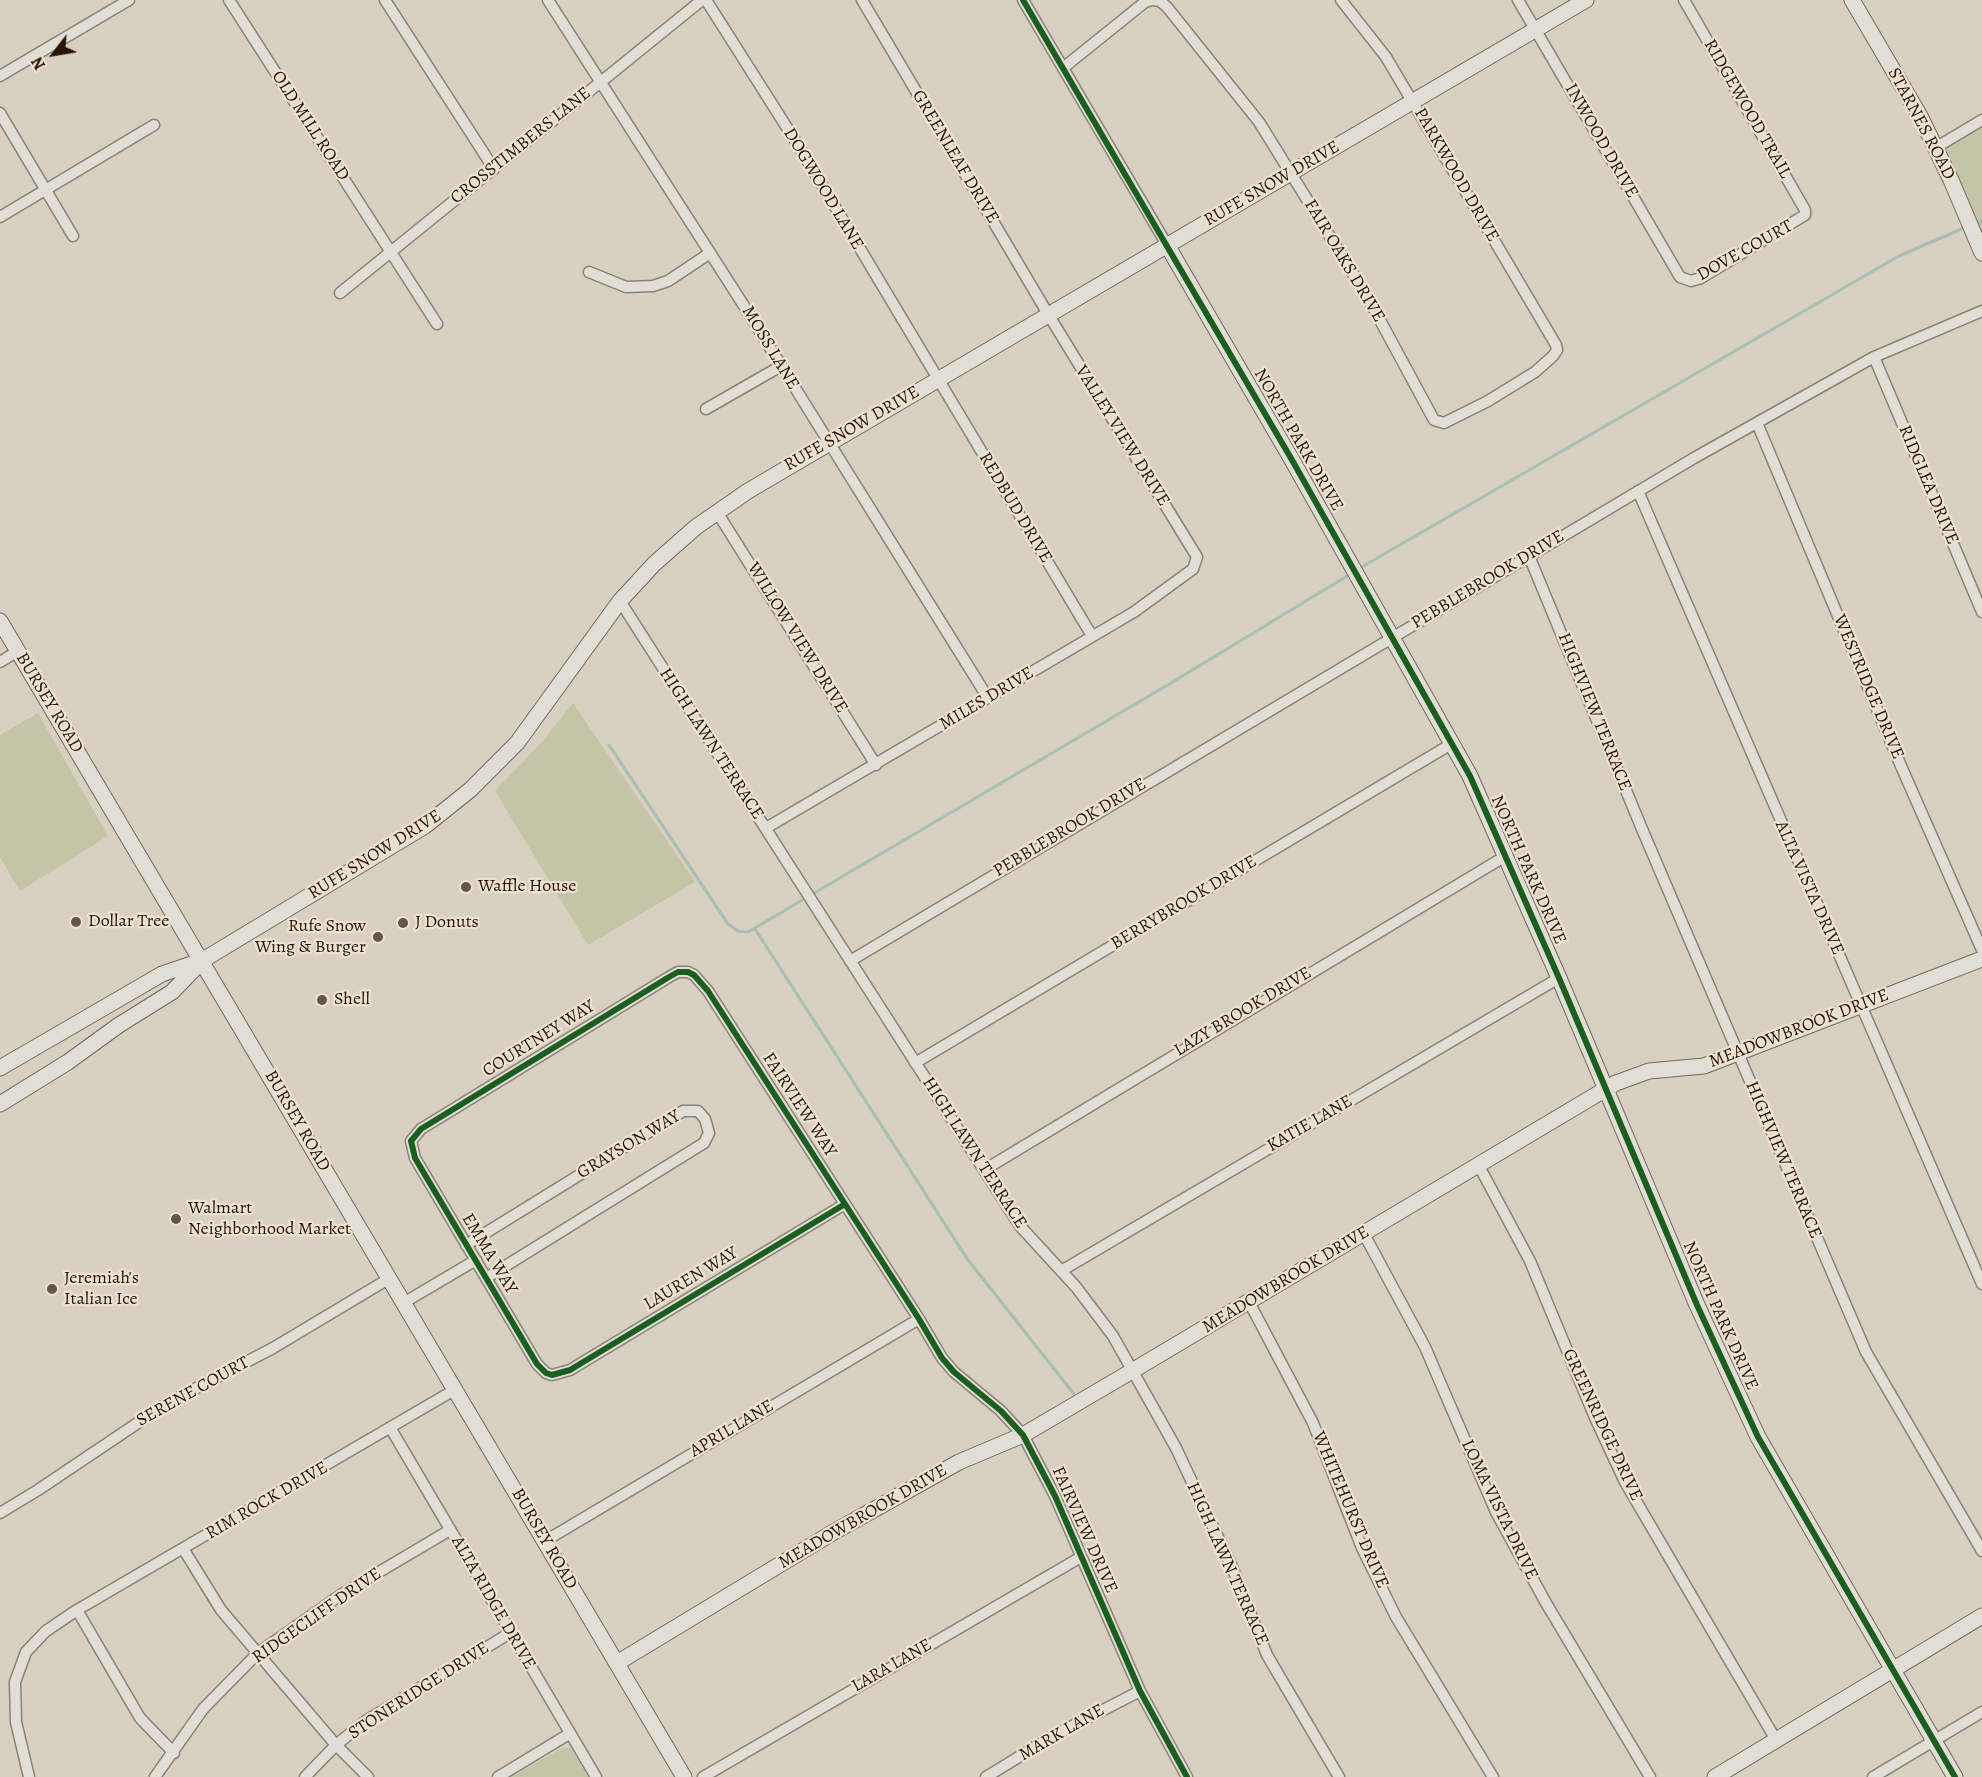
<!DOCTYPE html>
<style>
body{margin:0}
#map{position:relative;width:1982px;height:1777px;overflow:hidden;background:#d8d0c1;font-family:Alegreya,serif}
canvas{display:block}
.north{position:absolute;left:24px;top:24px;width:60px;height:60px;-webkit-text-stroke:4px #ece2d1;paint-order:stroke;rotate:239deg;font-size:16px;font-weight:700;line-height:24px;text-align:center;color:#291400}
.north::after{content:'';display:block;margin:auto;width:21px;height:27px;background:#291400;clip-path:polygon(50% 0,100% 100%,50% 72%,0 100%)}
</style>
<div id="map">
<canvas width="1982" height="1777"></canvas>
<div class="north">N</div>
</div>
<script>
const ctx = document.querySelector('canvas').getContext('2d');
ctx.lineJoin = 'round';
function paint(path, color) { ctx.fillStyle = color; ctx.fill(path, 'evenodd'); }
const shape = rows => new Path2D(rows.map(r => 'M' + r).join(''));
function trace(path, color, width, dash) { ctx.strokeStyle = color; ctx.lineWidth = width; ctx.lineCap = dash ? 'butt' : 'round'; ctx.setLineDash(dash || []); ctx.stroke(path); }
function drawText(font, color, halo, rows, align = 'center') {
  ctx.font = font + ' Alegreya,serif'; ctx.lineWidth = 4.5; ctx.setLineDash([]); ctx.textBaseline = 'middle'; ctx.strokeStyle = halo; ctx.fillStyle = color; for (const [text, x, y, turn = 0] of rows) {
    ctx.save(); ctx.translate(x, y); ctx.rotate((+turn || 0) * Math.PI / 180); ctx.textAlign = isNaN(turn) ? turn : align; if (halo) ctx.strokeText(text, 0, 0); ctx.fillText(text, 0, 0); ctx.restore();
  }
}
paint(shape([
 [1982,127,1982,233,1944,149],
 [573,703,695,882,588,945,495,791,541,743],
 [38,713,108,836,20,891,0,857,0,735],
 [564,1747,571,1749,588,1777,511,1777]
]), '#c3c5a6');
trace(shape([
 [1974,224,1982,221],
 [1360,568,1899,256,1966,227],
 [609,745,728,924,738,931,748,932,1171,683,1352,573],
 [755,929,968,1260,1074,1394]
]), '#a8bfb3', 3);
const street = shape([
 [229,0,437,324],
 [385,0,494,169],
 [548,0,746,309,988,698],
 [706,0,798,145,1092,636],
 [1023,0,1167,245],
 [1154,0,1160,1,1167,7,1259,122,1368,298,1434,420,1444,423,1488,401,1535,372,1553,356,1557,350,1556,345,1386,57,1341,0],
 [1518,0,1680,277,1691,281,1701,278,1805,215,1805,210,1684,0],
 [1063,68,1145,2,1151,0],
 [0,76,129,0],
 [0,113,73,236],
 [1935,148,1982,120],
 [0,217,154,125],
 [589,272,626,287,653,286,668,281,710,253],
 [340,293,702,0],
 [1874,357,1982,612],
 [706,409,781,366],
 [1757,423,1901,766,1982,950],
 [1638,491,1982,1284],
 [717,512,876,765],
 [1529,556,1642,829,1866,1352,1982,1551],
 [620,601,1020,1226,1076,1287,1113,1336,1176,1448,1232,1567,1267,1655,1339,1777],
 [0,662,18,651],
 [766,828,1134,612,1193,569,1197,557,1048,314,862,0],
 [850,961,1694,458,1874,357,1982,311],
 [915,1063,1453,743],
 [1479,1166,1530,1261,1596,1420,1625,1482,1776,1740],
 [984,1170,1504,857],
 [845,1204,570,1370,552,1375,546,1373,537,1364,415,1158,411,1141,421,1129,669,977,678,972,688,972,694,975,708,991,919,1319,942,1358,954,1372,1001,1411,1023,1435,1055,1496,1140,1691,1187,1777],
 [1364,1234,1425,1347,1496,1512,1546,1603,1650,1777],
 [466,1245,683,1111,698,1111,705,1119,709,1133,704,1143,486,1278],
 [1061,1271,1559,978],
 [405,1302,476,1260],
 [1249,1302,1313,1423,1362,1548,1396,1617,1493,1777],
 [391,1429,596,1777],
 [0,1513,38,1490,166,1404,273,1348,390,1278],
 [545,1541,919,1319],
 [184,1550,221,1610,336,1745,368,1777],
 [77,1610,140,1718,174,1753],
 [29,1777,16,1722,15,1682,26,1652,46,1631,77,1610,456,1389],
 [155,1777,203,1709,258,1653,342,1594,450,1530],
 [305,1777,336,1745,367,1720,510,1633],
 [498,1777,569,1734],
 [703,1777,1081,1557],
 [986,1777,1053,1736,1140,1691],
 [1873,1777,1982,1712]
]);
const secondary = shape([
 [1852,0,1920,116,1951,180,1982,253],
 [1167,245,1292,460,1470,776,1559,978,1697,1305,1758,1437,1955,1777],
 [0,621,684,1777],
 [0,1068,162,974,203,960,425,826,470,790,517,743,620,601,654,564,696,527,748,491,1586,0],
 [0,1104,68,1062,119,1025,172,992,200,963],
 [617,1663,832,1533,959,1462,1023,1435,1132,1371,1616,1083,1649,1071,1704,1066,1982,959],
 [1715,1777,1982,1616]
]);
trace(street, '#8a8277', 13);
trace(secondary, '#71695e', 17);
trace(street, '#e1ded6', 10);
trace(secondary, '#e1ded6', 15);
trace(shape([
 [1023,0,1292,460,1470,776,1559,978,1697,1305,1758,1437,1955,1777],
 [845,1204,570,1370,552,1375,546,1373,537,1364,415,1158,411,1141,421,1129,669,977,678,972,688,972,694,975,708,991,919,1319,942,1358,954,1372,1001,1411,1023,1435,1055,1496,1140,1691,1187,1777]
]), '#1b5e20', 6);
for (const [x, y, r, color] of [
 [466,887,6,"#665644"],
 [76,922,6,"#665644"],
 [403,923,6,"#665644"],
 [378,937,6,"#665644"],
 [322,1000,6,"#665644"],
 [176,1219,6,"#665644"],
 [52,1289,6,"#665644"]
]) { const dot = new Path2D(); dot.arc(x, y, r, 0, 2 * Math.PI); ctx.fillStyle = color; ctx.fill(dot); trace(dot, '#ece2d1', 2); }
drawText('18px', '#291400', '#ece2d1', [
 ["RIDGEWOOD TRAIL",1747,109,60],
 ["STARNES ROAD",1921,124,62],
 ["OLD MILL ROAD",310,126,57],
 ["INWOOD DRIVE",1601,141,60],
 ["CROSSTIMBERS LANE",521,146,-39],
 ["GREENLEAF DRIVE",955,157,59],
 ["PARKWOOD DRIVE",1456,175,60],
 ["RUFE SNOW DRIVE",1272,184,-30],
 ["DOGWOOD LANE",823,189,59],
 ["DOVE COURT",1745,251,-29],
 ["FAIR OAKS DRIVE",1344,261,59],
 ["MOSS LANE",770,348,59],
 ["RUFE SNOW DRIVE",852,429,-30],
 ["VALLEY VIEW DRIVE",1122,436,58],
 ["NORTH PARK DRIVE",1298,440,60],
 ["RIDGLEA DRIVE",1928,485,67],
 ["REDBUD DRIVE",1015,508,59],
 ["PEBBLEBROOK DRIVE",1488,580,-31],
 ["WILLOW VIEW DRIVE",797,638,58],
 ["WESTRIDGE DRIVE",1868,687,67],
 ["MILES DRIVE",987,699,-31],
 ["BURSEY ROAD",49,703,59],
 ["HIGHVIEW TERRACE",1594,712,68],
 ["HIGH LAWN TERRACE",711,744,57],
 ["PEBBLEBROOK DRIVE",1070,828,-31],
 ["RUFE SNOW DRIVE",375,855,-32],
 ["NORTH PARK DRIVE",1528,870,66],
 ["ALTA VISTA DRIVE",1809,888,66],
 ["BERRYBROOK DRIVE",1184,903,-31],
 ["LAZY BROOK DRIVE",1243,1012,-31],
 ["MEADOWBROOK DRIVE",1799,1029,-21],
 ["COURTNEY WAY",539,1039,-32],
 ["FAIRVIEW WAY",799,1105,57],
 ["BURSEY ROAD",297,1121,60],
 ["KATIE LANE",1310,1124,-30],
 ["GRAYSON WAY",629,1145,-31],
 ["HIGH LAWN TERRACE",974,1153,57],
 ["HIGHVIEW TERRACE",1783,1160,67],
 ["EMMA WAY",489,1254,59],
 ["LAUREN WAY",691,1279,-31],
 ["MEADOWBROOK DRIVE",1286,1280,-31],
 ["NORTH PARK DRIVE",1720,1316,66],
 ["SERENE COURT",193,1392,-29],
 ["GREENRIDGE DRIVE",1602,1425,65],
 ["APRIL LANE",732,1429,-31],
 ["RIM ROCK DRIVE",267,1501,-30],
 ["WHITEHURST DRIVE",1350,1510,67],
 ["LOMA VISTA DRIVE",1499,1510,64],
 ["MEADOWBROOK DRIVE",863,1517,-30],
 ["FAIRVIEW DRIVE",1084,1530,66],
 ["BURSEY ROAD",544,1539,60],
 ["HIGH LAWN TERRACE",1227,1564,66],
 ["ALTA RIDGE DRIVE",493,1603,60],
 ["RIDGECLIFF DRIVE",317,1616,-35],
 ["LARA LANE",892,1666,-30],
 ["STONERIDGE DRIVE",419,1691,-33],
 ["MARK LANE",1062,1733,-30]
]);
drawText('18px', '#291400', '#ece2d1', [
 ["Waffle House",478,887],
 ["Dollar Tree",88,922],
 ["J Donuts",415,923],
 ["Rufe Snow",366,927,"right"],
 ["Wing & Burger",366,948,"right"],
 ["Shell",334,1000],
 ["Walmart",188,1209],
 ["Neighborhood Market",188,1230],
 ["Jeremiah's",64,1279],
 ["Italian Ice",64,1300]
], 'left');
</script>
